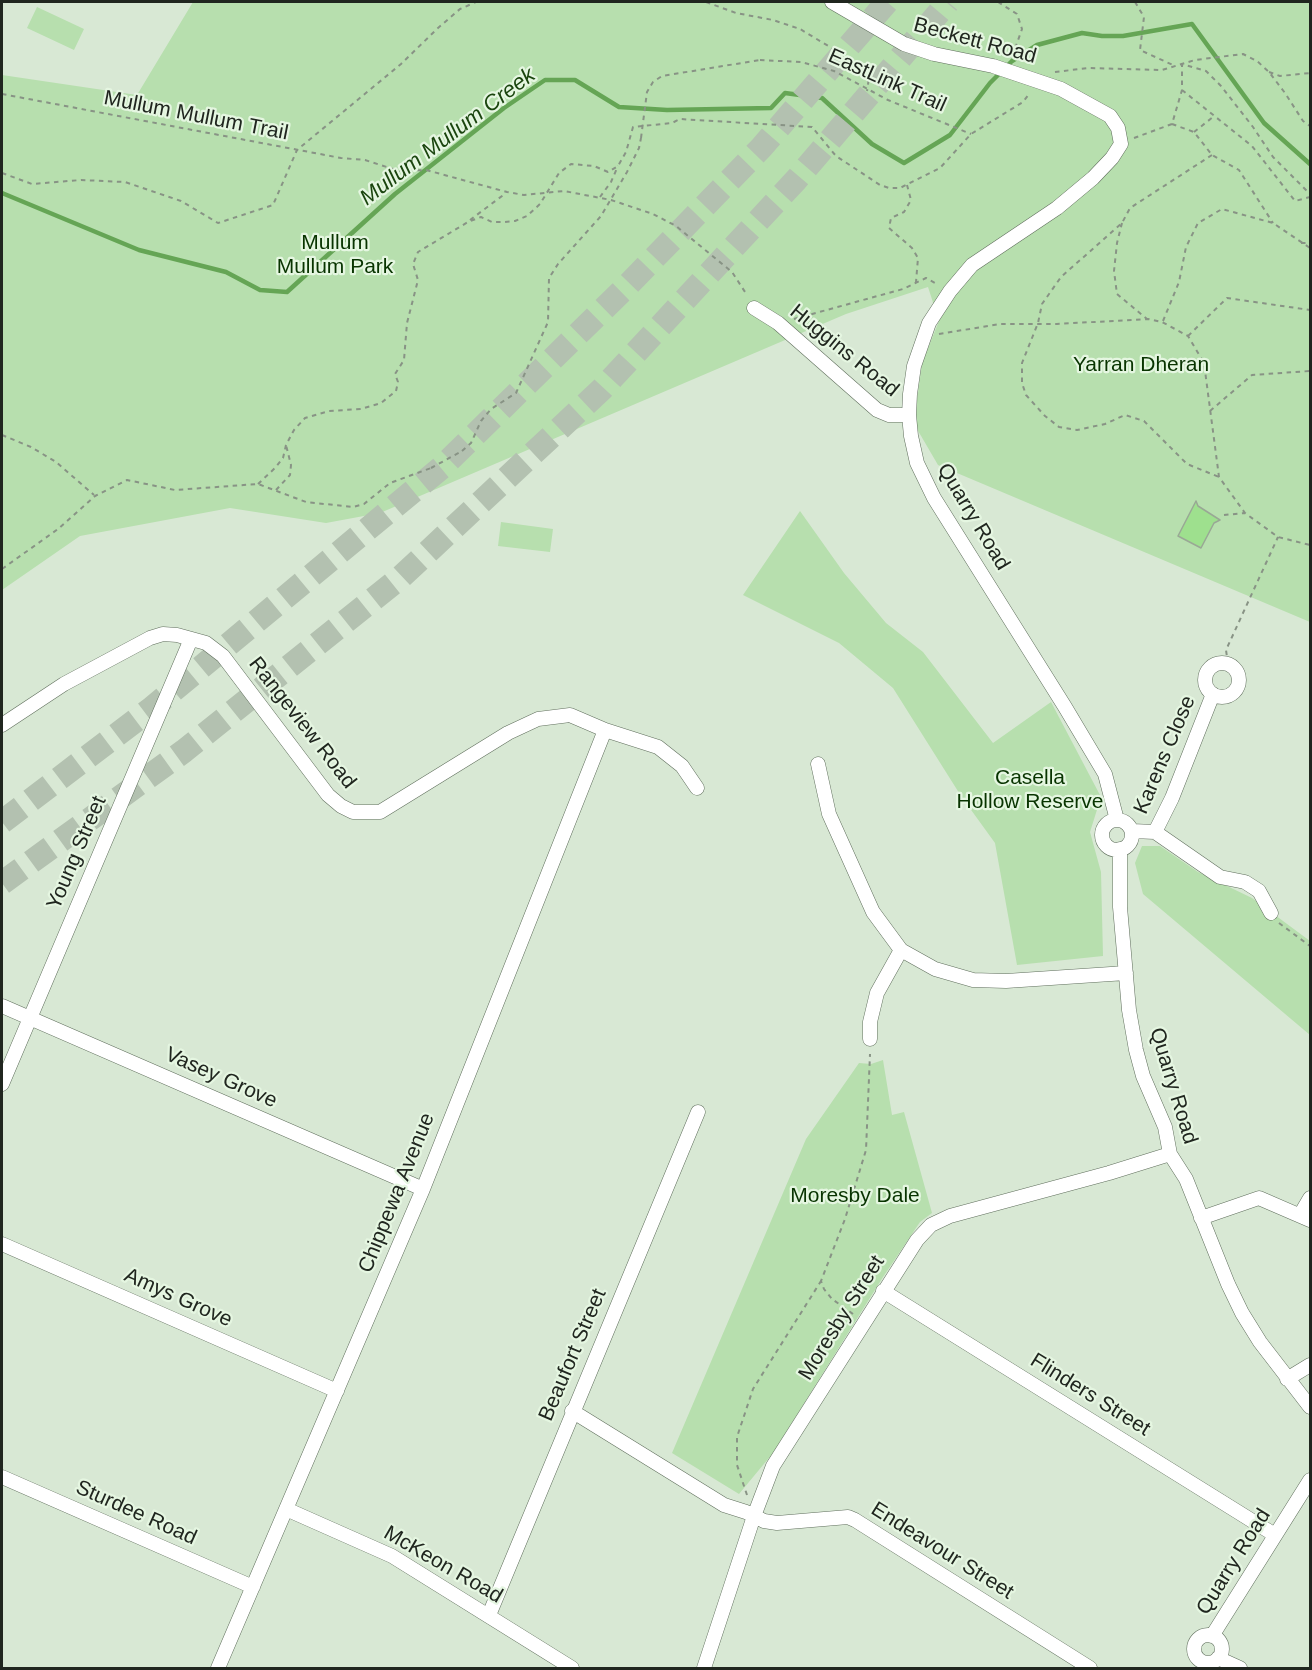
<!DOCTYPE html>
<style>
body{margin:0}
#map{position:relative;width:1312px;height:1670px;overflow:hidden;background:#d8e8d4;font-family:Arial,sans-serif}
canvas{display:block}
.frame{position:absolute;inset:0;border:3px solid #20261f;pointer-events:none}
</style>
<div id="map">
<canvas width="1312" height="1670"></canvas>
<div class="frame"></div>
</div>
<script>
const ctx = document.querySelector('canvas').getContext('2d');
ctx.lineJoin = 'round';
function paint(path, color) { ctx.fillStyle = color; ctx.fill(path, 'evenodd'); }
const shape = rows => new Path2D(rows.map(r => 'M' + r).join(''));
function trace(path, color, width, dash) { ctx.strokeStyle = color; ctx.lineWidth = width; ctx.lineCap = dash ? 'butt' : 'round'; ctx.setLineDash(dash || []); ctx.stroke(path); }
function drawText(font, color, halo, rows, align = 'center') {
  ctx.font = font + ' Arial,sans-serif'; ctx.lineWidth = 4.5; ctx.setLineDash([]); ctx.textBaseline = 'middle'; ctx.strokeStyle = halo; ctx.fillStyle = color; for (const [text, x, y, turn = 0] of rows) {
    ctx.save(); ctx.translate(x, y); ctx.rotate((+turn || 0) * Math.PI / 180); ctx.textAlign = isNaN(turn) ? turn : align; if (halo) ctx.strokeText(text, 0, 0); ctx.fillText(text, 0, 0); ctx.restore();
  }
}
paint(shape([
 [193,2,1310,2,1310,622,938,465,917,429,916,408,922,363,939,321,928,287,846,314,380,513,326,523,230,508,80,536,2,590,2,75,137,95],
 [37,7,84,29,74,50,27,28],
 [800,511,844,573,886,623,923,652,993,743,1051,702,1101,797,1090,832,1101,872,1103,956,1017,965,995,843,961,796,893,688,839,643,743,595],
 [501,522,553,529,550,552,498,546],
 [1142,846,1160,846,1198,872,1252,898,1310,941,1310,1035,1143,894,1135,863],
 [883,1060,892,1115,904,1112,932,1213,920,1222,883,1277,773,1453,739,1494,672,1453,806,1139,859,1063,871,1064]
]), '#b7dfae');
trace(shape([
 [2,193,139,250,226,272,260,290,287,292,395,194,504,108,545,80,575,80,619,107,667,110,771,108,785,93,822,98,872,144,904,163,950,135,990,83,1012,61,1037,45,1082,33,1102,36,1123,36,1192,24,1264,123,1310,164]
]), '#65a555', 4.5);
const building = shape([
 [1196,501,1198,506,1220,520,1214,523,1201,548,1178,536,1196,501]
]);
paint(building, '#9ee08e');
trace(building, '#99a895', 1.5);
trace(shape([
 [2,822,152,708,441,468,625,288,761,148,887,2],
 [2,883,184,751,401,577,602,389,796,180,948,2]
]), '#b3c1b0', 24, [24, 12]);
const minor = shape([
 [832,2,904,44,934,54,993,66,1061,89,1110,116,1118,128,1121,144,1112,158,1093,178,1057,208,972,265,950,291,929,323,914,366,910,394,909,415,911,436,917,463,934,498,1065,707,1105,774,1117,820],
 [754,308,778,323,877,410,889,415,909,415],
 '1205 680a17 17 0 1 1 34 0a17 17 0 1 1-34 0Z',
 [2,725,64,684,150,638,163,634,177,635,206,643,223,656,328,795,341,806,353,812,380,812,508,733,538,719,570,715,605,730,658,747,682,766,697,788],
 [818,764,829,814,873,912,901,950,935,969,973,980,1006,981,1126,973],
 '1102 835a15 15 0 1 1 30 0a15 15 0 1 1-30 0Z',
 [1132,831,1155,832,1220,877,1245,882,1259,891,1271,913],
 [1155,832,1172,798,1213,694],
 [1120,849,1120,907,1129,1010,1136,1050,1143,1076,1165,1127,1170,1154,1186,1179,1228,1284,1242,1313,1260,1342,1310,1407],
 [2,1006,423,1189],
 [870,1039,870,1022,877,993,901,950],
 [2,1084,191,639],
 [1300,1215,1310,1198],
 [1201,1218,1259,1198,1310,1220],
 [2,1244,337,1391],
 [883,1291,1275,1535],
 [1287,1379,1310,1365],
 [572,1411,724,1505,746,1512,764,1521,777,1523,848,1517,855,1520,1090,1668],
 [2,1477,253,1587],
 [286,1509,392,1556,572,1668],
 [489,1615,698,1112],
 '1194 1649a14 14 0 1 1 28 0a14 14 0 1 1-28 0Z',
 [1212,1636,1310,1480],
 [1218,1658,1240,1668],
 [218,1668,423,1189,605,730],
 [704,1668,754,1516,773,1466,917,1240,931,1225,950,1216,1109,1173,1170,1154]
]);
trace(minor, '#606f5d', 15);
trace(shape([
 [706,2,736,13,773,20,800,29,870,71,867,91],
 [998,2,1017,14,1022,29,1012,57],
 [1135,2,1144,17,1140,50,1175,66],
 [760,60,801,62,834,71,888,100,971,134],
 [1055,72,1088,68,1162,70,1195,60,1243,54,1257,61,1269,72,1285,93,1303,121,1310,126],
 [1269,72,1280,76,1310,73],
 [1182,90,1252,146,1295,201,1310,197],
 [2,94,341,158,365,160,399,171,426,170,507,192,524,195,564,191,611,200,653,214,676,226,732,272,747,295],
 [1172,124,1194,132,1212,155,1239,170,1273,223],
 [1194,132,1213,117],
 [1134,138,1172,124,1182,90,1182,64,1206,71,1221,86,1253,127,1273,157,1310,194],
 [1212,155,1130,208,1122,223,1061,277,1042,304,1038,323,1022,363,1022,383,1026,395,1045,416,1059,427,1077,430,1105,424,1125,415,1144,421,1187,464,1219,477],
 [2,173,32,184,81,180,125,182,181,201,218,223,273,205,297,150,401,64,438,28,460,9,476,2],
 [907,185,911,200,904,212,891,218,889,228,912,248,918,258,916,282],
 [600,197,611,182,618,166],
 [470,220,506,193],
 [1122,223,1117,243,1114,271,1117,294,1147,319],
 [1301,243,1310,243],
 [794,319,903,289,926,278,937,284],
 [1163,321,1179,282,1186,247,1198,223,1222,209,1273,223,1310,248],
 [939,334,1000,324,1057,324,1148,319,1162,322,1188,336,1204,363,1219,477,1245,513,1278,537,1310,545],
 [1188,336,1227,298,1310,310],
 [1210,411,1252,375,1310,371],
 [2,435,31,447,56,462,94,495],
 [462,451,471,443,481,421,491,409,516,393,548,322,549,278,558,264,601,216,627,172,639,148,641,138],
 [258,484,275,468,283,458,286,445,294,430,305,418,329,411,361,409,381,403,396,391,398,382,395,374,404,360,407,323,418,280,413,264,418,252,468,222,481,217,492,222,504,222,515,221,527,216,540,204,559,173,571,164,594,166,608,172,618,166,626,152,633,127,672,123,680,119,812,127,836,156,880,185,889,188,900,188,940,168,971,134,1023,102,1029,94],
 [276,490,290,475,291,465,286,445],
 [1224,515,1245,513],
 [2,569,58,529,95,496,127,480,175,490,258,484,306,502,353,507,364,504,390,483,431,468],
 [1228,664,1226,650,1278,537],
 [1279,923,1310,946],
 [853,1314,832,1299,824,1289,821,1281,845,1219,866,1150,870,1054],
 [747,1495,737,1465,737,1437,753,1389,821,1281]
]), '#889385', 2, [4.5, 4.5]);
trace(minor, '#fff', 14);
trace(shape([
 [641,138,647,92,653,82,662,76,760,60],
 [431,468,462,451]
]), '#889385', 2, [4.5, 4.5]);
drawText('21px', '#20261f', '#e5f6e1', [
 ["Beckett Road",975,41,15],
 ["EastLink Trail",887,81,24],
 ["Mullum Mullum Trail",196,116,11],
 ["Huggins Road",844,351,39],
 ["Quarry Road",973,517,59],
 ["Rangeview Road",302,723,52],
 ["Karens Close",1165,755,-67],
 ["Young Street",77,853,-67],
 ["Vasey Grove",221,1078,24],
 ["Quarry Road",1173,1086,73],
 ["Chippewa Avenue",397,1193,-68],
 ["Amys Grove",178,1298,24],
 ["Moresby Street",842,1318,-58],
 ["Beaufort Street",573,1355,-67],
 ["Flinders Street",1090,1395,32],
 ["Sturdee Road",136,1513,24],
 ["Endeavour Street",942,1551,32],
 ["Quarry Road",1234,1562,-58],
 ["McKeon Road",443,1565,30]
]);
drawText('21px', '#083400', '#e5f6e1', [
 ["Mullum",335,243],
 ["Mullum Park",335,267],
 ["Yarran Dheran",1141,365],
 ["Casella",1030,778],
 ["Hollow Reserve",1030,802],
 ["Moresby Dale",855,1196]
]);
drawText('italic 22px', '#1a450e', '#e5f6e1', [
 ["Mullum Mullum Creek",448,137,-37]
]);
</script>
